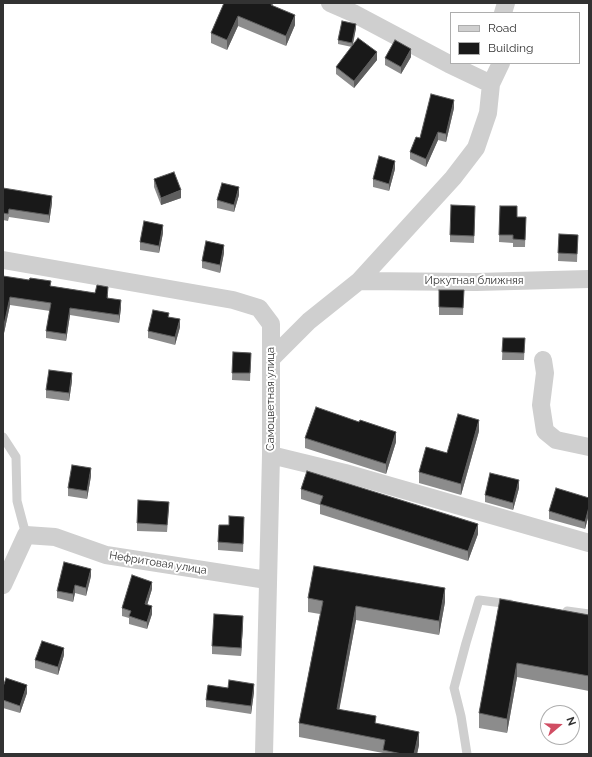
<!DOCTYPE html>
<meta charset="utf-8">
<style>
body{margin:0}
#map{position:relative;width:592px;height:757px;overflow:hidden;background:#fff;font-family:Raleway,sans-serif}
canvas{display:block}
.frame{position:absolute;inset:0;border:4px solid #323232;pointer-events:none}
.legend{position:absolute;left:450px;top:12px;width:130px;height:52px;box-sizing:border-box;background:#fff;border:1px solid #adadad;margin:0;padding:5px 7px;list-style:none;font-size:12px;color:#323232}
.legend li{display:flex;align-items:center;gap:8px;height:20px}
.legend b{width:20px;border:1px solid #adadad}
.north{position:absolute;left:540px;top:705px;width:40px;height:40px;box-sizing:border-box;background:#fff;border:1px solid #adadad;border-radius:50%;rotate:71deg;font-size:11px;font-weight:700;line-height:16px;text-align:center;color:#323232}
.north::after{content:'';display:block;margin:auto;width:14px;height:18px;background:#d04d63;clip-path:polygon(50% 0,100% 100%,50% 72%,0 100%)}
</style>
<div id="map">
<canvas width="592" height="757"></canvas>
<div class="frame"></div>
<ul class="legend">
<li><b style="height:5px;background:#cfcfcf"></b>Road</li>
<li><b style="height:11px;background:#191919"></b>Building</li>
</ul>
<div class="north">N</div>
</div>
<script>
const ctx = document.querySelector('canvas').getContext('2d');
ctx.lineJoin = 'round';
const shape = rows => new Path2D(rows.map(r => 'M' + r).join(''));
function trace(path, color, width, dash) { ctx.strokeStyle = color; ctx.lineWidth = width; ctx.lineCap = dash ? 'butt' : 'round'; ctx.setLineDash(dash || []); ctx.stroke(path); }
function paint(path, color) { ctx.fillStyle = color; ctx.fill(path, 'evenodd'); }
function drawText(font, color, halo, rows, align = 'center') {
  ctx.font = font + ' Raleway,sans-serif'; ctx.lineWidth = 4; ctx.setLineDash([]); ctx.textBaseline = 'middle'; ctx.strokeStyle = halo; ctx.fillStyle = color; for (const [text, x, y, turn = 0] of rows) {
    ctx.save(); ctx.translate(x, y); ctx.rotate((+turn || 0) * Math.PI / 180); ctx.textAlign = isNaN(turn) ? turn : align; if (halo) ctx.strokeText(text, 0, 0); ctx.fillText(text, 0, 0); ctx.restore();
  }
}
trace(shape([
 [3,437,16,457,17,501,26,535],
 [567,611,589,614],
 [467,754,461,716,454,688,466,643,479,600,510,604]
]), '#cfcfcf', 9);
trace(shape([
 [330,3,353,13,449,64,491,84],
 [503,13,506,3],
 [3,260,233,300,259,308,271,324,271,455,264,754],
 [359,281,476,282,589,279],
 [271,359,309,321,359,281,453,178,476,148,488,113,491,84,501,63],
 [543,360,545,373,541,405,545,431,556,440,589,447],
 [271,455,345,473,589,543],
 [3,585,26,535,55,537,106,555,267,580]
]), '#cfcfcf', 18);
paint(shape([
 [224,3,273,3,273,6,295,25,286,46,238,26,227,50,211,43,211,33],
 [356,28,353,45,377,60,354,88,336,74,336,67,352,47,338,44,338,40],
 [411,57,401,74,385,65,385,58],
 [559,63,576,63,576,64],
 [454,108,446,142,438,140,426,167,410,159,410,152,420,138],
 [395,169,389,191,373,187,373,179],
 [154,179,181,198,161,205,154,187],
 [3,188,52,203,49,223,9,217,8,221,3,220],
 [239,195,234,212,217,208,217,200],
 [500,206,517,217,526,217,525,247,513,247,513,243,499,242],
 [475,214,474,243,450,242,450,235],
 [163,233,159,253,140,250,140,242],
 [559,234,578,235,577,262,558,261],
 [224,253,220,273,202,268,202,261],
 [3,276,51,286,95,293,108,295,108,298,121,308,119,323,70,315,66,341,46,338,46,331,50,311,10,305,4,333,3,332],
 [439,290,464,290,463,315,439,315],
 [169,317,180,327,175,345,148,338,148,331],
 [503,338,525,338,524,360,502,360],
 [233,352,251,353,250,381,232,380],
 [72,381,69,401,46,398,46,390],
 [479,431,461,495,419,483,419,472],
 [305,438,396,442,386,474,305,448],
 [91,476,87,499,68,496,68,488],
 [519,488,513,510,485,502,485,495],
 [301,489,478,534,468,561,320,514,320,505,301,499],
 [589,498,589,514,585,529,549,519,549,511],
 [169,509,167,532,137,531,137,523],
 [229,525,244,525,243,552,218,550,218,542],
 [91,576,86,596,75,593,73,602,57,598,57,591],
 [152,589,147,605,152,614,147,629,129,624,129,618,122,616,122,608],
 [308,598,445,602,439,635,356,620,339,709,376,723,419,745,417,754,383,754,383,753,299,737,299,723,320,614,308,612],
 [500,599,589,615,589,691,517,677,507,733,479,728,479,713],
 [243,624,241,656,212,654,212,646],
 [64,655,58,675,35,668,35,660],
 [3,687,27,693,20,713,3,708],
 [254,692,251,714,206,707,206,700]
]), '#8c8c8c');
paint(shape([
 [295,15,295,25,286,46,286,36],
 [238,16,238,26,227,50,227,40],
 [356,24,356,28,352,47,352,43],
 [411,49,411,57,401,74,401,67],
 [377,52,377,60,354,88,354,81],
 [454,100,454,108,446,142,446,134],
 [438,132,438,140,426,167,426,159],
 [395,161,395,169,389,191,389,184],
 [239,187,239,195,234,212,234,205],
 [181,190,181,198,161,205,161,198],
 [52,196,52,203,49,223,49,215],
 [163,225,163,233,159,253,159,246],
 [224,245,224,253,220,273,220,265],
 [10,297,10,305,4,333,4,325],
 [121,300,121,308,119,323,119,315],
 [70,308,70,315,66,341,66,334],
 [180,319,180,327,175,345,175,337],
 [72,373,72,381,69,401,69,393],
 [479,420,479,431,461,495,461,484],
 [396,432,396,442,386,474,386,464],
 [91,468,91,476,87,499,87,491],
 [519,480,519,488,513,510,513,503],
 [589,507,589,514,585,529,585,522],
 [478,524,478,534,468,561,468,551],
 [91,569,91,576,86,596,86,588],
 [152,582,152,589,145,612,145,604],
 [75,585,75,593,73,602,73,594],
 [445,588,445,602,439,635,439,621],
 [152,606,152,614,147,629,147,622],
 [356,606,356,620,337,722,337,709],
 [243,616,243,624,241,656,241,648],
 [64,648,64,655,58,675,58,667],
 [517,663,517,677,507,733,507,719],
 [254,684,254,692,251,714,251,706],
 [27,685,27,693,20,713,20,706],
 [419,732,419,745,417,754,414,754]
]), '#5e5e5e');
const building = shape([
 [224,3,272,3,271,5,295,15,286,36,238,16,227,40,211,33,224,3],
 [342,21,356,24,352,43,338,40,342,21],
 [358,38,377,52,354,81,336,67,358,38],
 [395,40,411,49,401,67,385,58,395,40],
 [431,94,454,100,446,134,438,132,426,159,410,152,416,137,420,138,431,94],
 [379,156,395,161,389,184,373,179,379,156],
 [174,172,181,190,161,198,154,179,174,172],
 [222,183,239,187,234,205,217,200,222,183],
 [3,188,52,196,49,215,9,209,8,214,3,213,3,188],
 [451,205,475,206,474,236,450,235,451,205],
 [500,206,517,206,517,217,526,217,525,240,513,239,513,235,499,235,500,206],
 [144,221,163,225,159,246,140,242,144,221],
 [559,234,578,235,577,254,558,253,559,234],
 [206,241,224,245,220,265,202,261,206,241],
 [3,276,29,280,30,278,51,281,50,286,95,293,97,285,108,287,107,298,121,300,119,315,70,308,66,334,46,331,51,303,10,297,4,325,3,325,3,276],
 [439,290,464,290,463,308,439,307,439,290],
 [153,310,169,313,168,317,180,319,175,337,148,331,153,310],
 [503,338,525,338,524,353,502,352,503,338],
 [233,352,251,353,250,373,232,373,233,352],
 [49,370,72,373,69,393,46,390,49,370],
 [316,407,359,422,360,420,396,432,386,464,305,438,316,407],
 [458,414,479,420,461,484,419,472,426,447,447,453,458,414],
 [72,465,91,468,87,491,68,488,72,465],
 [307,471,478,524,468,551,320,504,323,496,301,489,307,471],
 [490,473,519,480,513,503,485,495,490,473],
 [556,488,589,498,589,507,585,522,549,511,556,488],
 [138,500,169,502,167,525,137,523,138,500],
 [229,516,244,517,243,544,218,542,219,525,229,525,229,516],
 [64,562,91,569,86,588,75,585,73,594,57,591,64,562],
 [314,566,445,588,439,621,356,606,337,709,376,716,375,723,419,732,414,754,402,754,383,750,385,740,299,723,323,601,308,598,314,566],
 [132,575,152,582,145,604,152,606,147,622,129,616,131,611,122,608,132,575],
 [500,599,589,615,589,676,517,663,507,719,479,713,500,599],
 [214,614,243,616,241,648,212,646,214,614],
 [42,641,64,648,58,667,35,660,42,641],
 [6,678,27,685,20,706,3,700,3,687,6,678],
 [229,680,254,684,251,706,206,700,208,685,228,688,229,680]
]);
paint(building, '#191919');
trace(building, '#5e5e5e', 1);
drawText('11px', '#323232', '#fff', [
 ["Иркутная ближняя",474,281],
 ["Самоцветная улица",271,399,-90],
 ["Нефритовая улица",158,563,9]
]);
</script>
